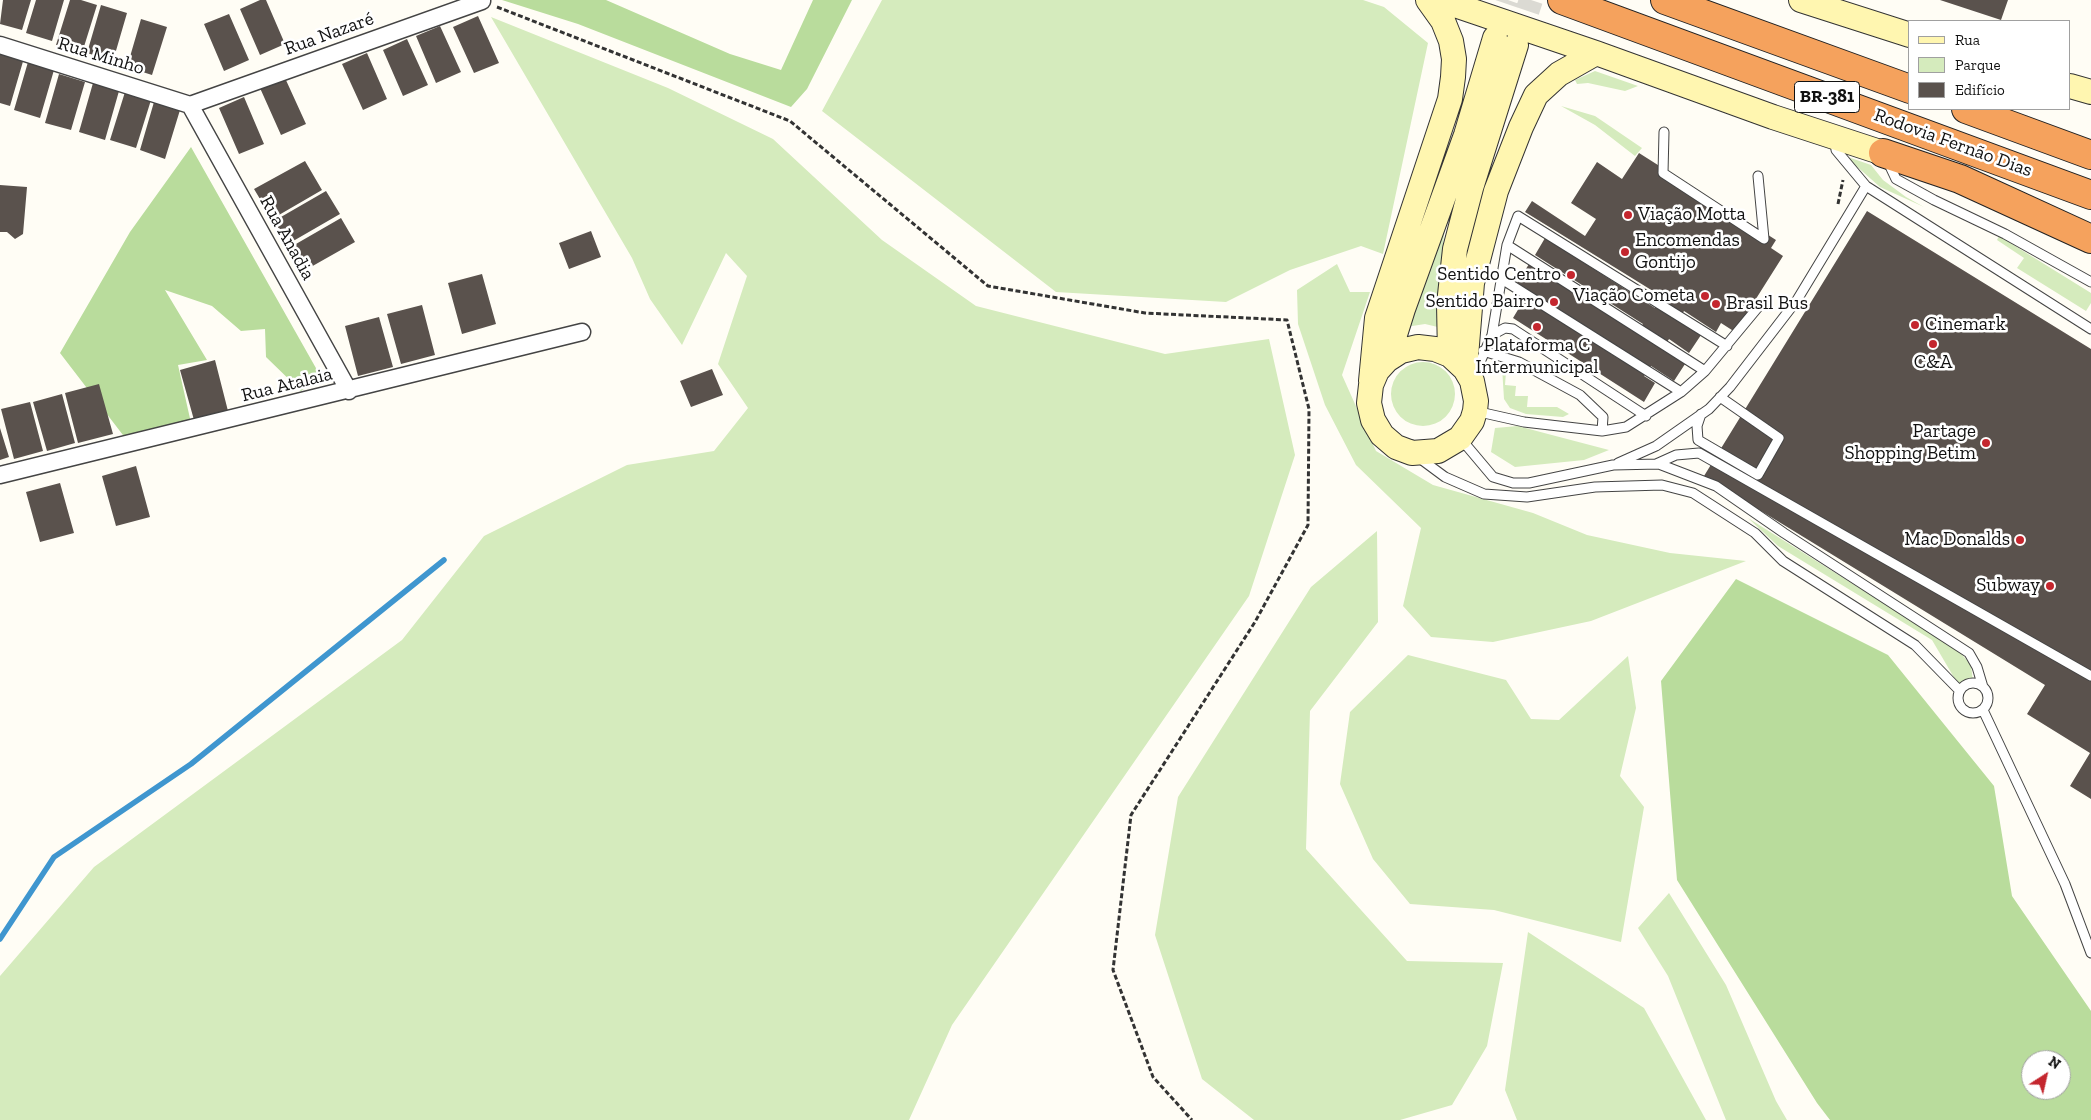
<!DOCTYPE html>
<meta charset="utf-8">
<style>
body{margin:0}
#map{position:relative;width:2091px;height:1120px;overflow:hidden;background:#fffdf5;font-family:"Zilla Slab",serif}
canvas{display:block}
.legend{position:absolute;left:1908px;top:20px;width:162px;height:90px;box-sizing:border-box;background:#fff;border:1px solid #a0a0a0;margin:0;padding:6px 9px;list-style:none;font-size:15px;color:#111}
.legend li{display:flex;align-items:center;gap:10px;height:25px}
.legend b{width:25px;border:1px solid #a0a0a0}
.north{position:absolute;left:2021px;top:1050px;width:50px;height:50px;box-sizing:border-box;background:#fff;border:1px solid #a0a0a0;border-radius:50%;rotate:35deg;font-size:14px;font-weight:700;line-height:20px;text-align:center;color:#111}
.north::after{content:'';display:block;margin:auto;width:18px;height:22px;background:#c4262e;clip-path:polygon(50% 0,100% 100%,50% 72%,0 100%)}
</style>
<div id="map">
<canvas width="2091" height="1120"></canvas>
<ul class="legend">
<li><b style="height:6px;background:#fff6b0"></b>Rua</li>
<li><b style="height:14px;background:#d5ebbd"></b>Parque</li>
<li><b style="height:14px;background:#5a524d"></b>Edifício</li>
</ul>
<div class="north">N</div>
</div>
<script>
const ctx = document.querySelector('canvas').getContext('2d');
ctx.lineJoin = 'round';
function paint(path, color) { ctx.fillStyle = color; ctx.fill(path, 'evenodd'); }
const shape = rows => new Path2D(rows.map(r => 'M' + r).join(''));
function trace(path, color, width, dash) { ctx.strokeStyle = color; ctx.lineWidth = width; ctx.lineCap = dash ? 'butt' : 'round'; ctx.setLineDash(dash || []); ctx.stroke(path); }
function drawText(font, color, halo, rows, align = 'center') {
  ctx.font = font + ' "Zilla Slab",serif'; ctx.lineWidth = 5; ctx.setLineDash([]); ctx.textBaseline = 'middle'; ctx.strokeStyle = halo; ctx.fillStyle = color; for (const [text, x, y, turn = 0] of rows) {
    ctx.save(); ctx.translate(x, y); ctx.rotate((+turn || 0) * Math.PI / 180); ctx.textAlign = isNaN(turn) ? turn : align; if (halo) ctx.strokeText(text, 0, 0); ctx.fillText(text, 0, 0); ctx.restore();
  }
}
paint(shape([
 [882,0,1363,0,1384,7,1428,43,1383,254,1361,246,1290,270,1226,302,1056,292,822,111],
 [491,17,668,88,773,139,882,240,976,306,1165,354,1269,339,1295,455,1249,596,952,1025,909,1120,0,1120,0,976,94,867,402,640,484,536,627,465,714,451,748,408,718,364,747,276,726,253,682,345,650,299,632,258],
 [1595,71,1638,86,1625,91,1588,83,1577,84,1575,80],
 [1561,106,1595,116,1642,148,1635,156,1595,125],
 [1845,156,1871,165,1883,180,1906,197,1924,207,1880,187],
 [1445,225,1440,275,1442,328,1425,324,1406,327],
 [1999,236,2091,293,2091,303,2086,311,2017,268,2024,258,1997,240],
 [1337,264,1350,292,1370,292,1342,375,1376,451,1433,485,1533,513,1587,535,1670,553,1746,561,1591,621,1493,642,1431,637,1403,606,1421,528,1356,465,1325,405,1298,324,1297,290],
 [1506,362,1518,366,1520,372,1506,372,1505,385,1516,386,1515,396,1528,396,1527,407,1557,407,1569,414,1563,417,1526,414,1510,408,1504,399,1502,367],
 '1391 394a32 32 0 1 1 64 0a32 32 0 1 1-64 0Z',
 [1518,426,1548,434,1609,450,1584,460,1515,467,1491,452,1495,428],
 [1748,518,1958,650,1971,665,1973,682,1965,682,1959,686,1932,640,1778,546],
 [1377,531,1378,622,1310,711,1306,849,1407,961,1503,963,1487,1046,1452,1105,1400,1120,1254,1120,1202,1079,1155,935,1178,797,1311,587],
 [1408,655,1506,680,1531,719,1559,720,1628,656,1636,708,1620,776,1644,807,1621,942,1494,910,1410,904,1373,859,1340,784,1350,712],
 [1669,893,1726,985,1776,1101,1787,1120,1726,1120,1668,976,1638,928],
 [1528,932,1644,1008,1706,1120,1517,1120,1505,1090]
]), '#d5ebbd');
paint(shape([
 [502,0,606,0,730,54,781,70,813,0,852,0,807,89,791,107,578,24],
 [191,147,321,377,301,391,266,357,265,329,241,331,212,306,165,290,207,360,178,365,191,423,126,439,60,353,130,232],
 [1736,579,1888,655,1994,786,2012,896,2091,1011,2091,1120,1830,1120,1817,1103,1677,880,1661,681],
 [2031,1060,2061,1060,2061,1090,2031,1090]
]), '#b9dc9c');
trace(shape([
 [0,939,54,857,191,764,444,560]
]), '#3f96cf', 5.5);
paint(shape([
 [3,0,31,0,22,30,0,24],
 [36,0,64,0,52,41,26,33],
 [70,0,81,0,97,5,82,53,56,45],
 [260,0,266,0,285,44,260,55,240,9],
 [1940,0,2008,0,2001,20],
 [101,5,127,13,113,61,87,53],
 [229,14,249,60,224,71,204,24],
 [478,16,499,63,474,73,453,27],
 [141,19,167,27,152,75,127,67],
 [440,26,461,72,436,83,416,36],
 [407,39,428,85,403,96,383,50],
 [0,50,24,58,10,106,0,103],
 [367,53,387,99,363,110,342,64],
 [28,62,54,70,40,118,14,110],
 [59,74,85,82,71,130,45,123],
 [285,78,306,124,281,135,260,88],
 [93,83,119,91,105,140,79,132],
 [125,92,151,100,136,148,110,140],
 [244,97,264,144,239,154,219,108],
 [154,102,180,110,165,159,140,150],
 [1639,153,1776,240,1771,248,1783,256,1735,332,1721,323,1716,332,1684,311,1678,321,1701,335,1689,353,1669,339,1663,349,1685,364,1674,381,1651,366,1644,376,1655,383,1644,402,1513,318,1525,298,1619,359,1625,351,1517,283,1529,264,1637,333,1643,324,1535,255,1545,238,1655,308,1661,296,1525,212,1532,201,1585,236,1596,219,1571,203,1597,162,1622,179],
 [305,161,322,190,272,219,254,189],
 [0,185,27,187,23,234,15,239,7,232,0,232],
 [326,191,340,214,288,244,274,221],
 [1867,211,2091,349,2091,799,2070,786,2090,753,2027,714,2045,685,1704,476],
 [341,218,355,242,302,272,289,248],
 [591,231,601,257,569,269,559,243],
 [482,274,496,324,462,334,448,283],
 [422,305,435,355,401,364,387,314],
 [379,317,393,367,358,376,345,326],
 [215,360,228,411,194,420,180,370],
 [712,369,723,395,691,407,680,381],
 [99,384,113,434,78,443,65,393],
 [62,394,75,443,47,451,33,402],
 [30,402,43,451,14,459,1,409],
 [0,428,9,457,0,460],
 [136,466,150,517,116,526,102,476],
 [60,483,74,533,40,542,26,492]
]), '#5a524d');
trace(shape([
 [1495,38,1508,0],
 [1516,45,1531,0]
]), '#dbdad3', 24, [24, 12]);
const service = shape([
 [1664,132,1663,173,1764,239,1758,176],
 [1835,141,1836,150,1866,186,2091,329],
 [1888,162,1896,179,1934,200,2005,234,2091,282],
 [1507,245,1705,371],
 [1500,278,1681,392],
 [1492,335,1505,328,1513,329,1646,416],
 [1483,351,1519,362,1580,395,1603,417,1602,431],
 [1473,378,1492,335,1507,245,1518,216,1727,346],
 [1475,411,1524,422,1602,431,1626,427,1681,392,1705,371,1759,306],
 [1701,414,1697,426,1698,440,1758,475,1779,438,1720,397],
 [1461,439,1493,477,1513,483,1529,483,1613,465,1659,464,1716,486,1784,533,1969,653,1977,667,1983,687],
 [1418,457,1445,477,1484,494,1527,497,1595,487,1662,485,1693,493,1755,533,1783,561,1915,645,1960,691],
 [1618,463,1656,446,1709,409,1730,387,1797,300,1866,186],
 [1656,464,1676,455,1699,453,2091,676],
 '1958 698a15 15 0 1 1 30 0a15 15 0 1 1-30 0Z',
 [1983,710,2065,884,2091,953]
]);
const minor = shape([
 [0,45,190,105],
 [190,105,349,391],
 [190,105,482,1],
 [0,475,582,332]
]);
const secondary = shape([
 [1440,0,1596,53,1773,117,1883,153],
 [1801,0,1910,35],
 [2070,86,2091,92],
 [1450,355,1435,349,1418,347,1401,351,1387,360,1377,371,1371,385,1369,403,1373,420,1382,435,1396,447,1412,453,1438,451,1460,438,1472,421,1475,411,1476,401,1472,381,1465,369,1450,355,1449,304,1455,249,1471,188,1516,45],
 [1387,360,1403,309,1466,135,1495,38],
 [1465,369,1472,283,1496,191,1521,127,1536,95,1559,74,1596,53],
 [1371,381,1377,318,1450,99,1453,77,1454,59,1451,41,1443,21,1428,0]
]);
const motorway = shape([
 [1562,0,2091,195],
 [1665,0,1910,89],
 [1966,109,2091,155],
 [1883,153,1960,179,2091,239]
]);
trace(service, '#444', 11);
trace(minor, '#444', 19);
trace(secondary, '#333', 26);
trace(motorway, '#222', 30);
trace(shape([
 [497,7,790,121,988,286,1145,313,1287,320,1309,409,1308,525,1255,622,1131,815,1113,970,1153,1077,1192,1120],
 [1838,204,1843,180]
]), '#333', 3, [5, 2.5]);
trace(service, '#fff', 9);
trace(minor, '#fff', 16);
trace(secondary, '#fff6b0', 24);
trace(motorway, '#f5a25d', 28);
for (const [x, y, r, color] of [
 [1628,215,5,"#c4262e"],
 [1625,252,5,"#c4262e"],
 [1571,275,5,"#c4262e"],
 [1705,296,5,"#c4262e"],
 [1554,302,5,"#c4262e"],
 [1716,304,5,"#c4262e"],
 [1915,325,5,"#c4262e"],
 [1537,327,5,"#c4262e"],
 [1933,344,5,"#c4262e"],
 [1986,443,5,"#c4262e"],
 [2020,540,5,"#c4262e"],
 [2050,586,5,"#c4262e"]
]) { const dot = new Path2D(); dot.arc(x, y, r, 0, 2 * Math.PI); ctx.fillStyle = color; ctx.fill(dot); trace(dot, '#fff', 2); }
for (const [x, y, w] of [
 [1827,97,65]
]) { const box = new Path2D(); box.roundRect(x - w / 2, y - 15.5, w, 31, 4); ctx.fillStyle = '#fff'; ctx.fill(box); trace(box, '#111', 1); }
drawText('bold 18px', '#111', null, [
 ["BR-381",1827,97]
]);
drawText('19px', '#111', '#fff', [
 ["Rua Nazaré",329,34,-20],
 ["Rua Minho",101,56,17],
 ["Rodovia Fernão Dias",1953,143,20],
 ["Rua Anadia",287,238,61],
 ["Rua Atalaia",287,385,-14]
]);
drawText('19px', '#111', '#fff', [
 ["Viação Motta",1638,215,"left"],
 ["Encomendas",1635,241,"left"],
 ["Gontijo",1635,263,"left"],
 ["Sentido Centro",1561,275],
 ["Viação Cometa",1695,296],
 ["Sentido Bairro",1544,302],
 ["Brasil Bus",1726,304,"left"],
 ["Cinemark",1925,325,"left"],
 ["Plataforma C",1537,346,"center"],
 ["Intermunicipal",1537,368,"center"],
 ["C&A",1933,363,"center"],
 ["Partage",1976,432],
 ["Shopping Betim",1976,454],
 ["Mac Donalds",2010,540],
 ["Subway",2040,586]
], 'right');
</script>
